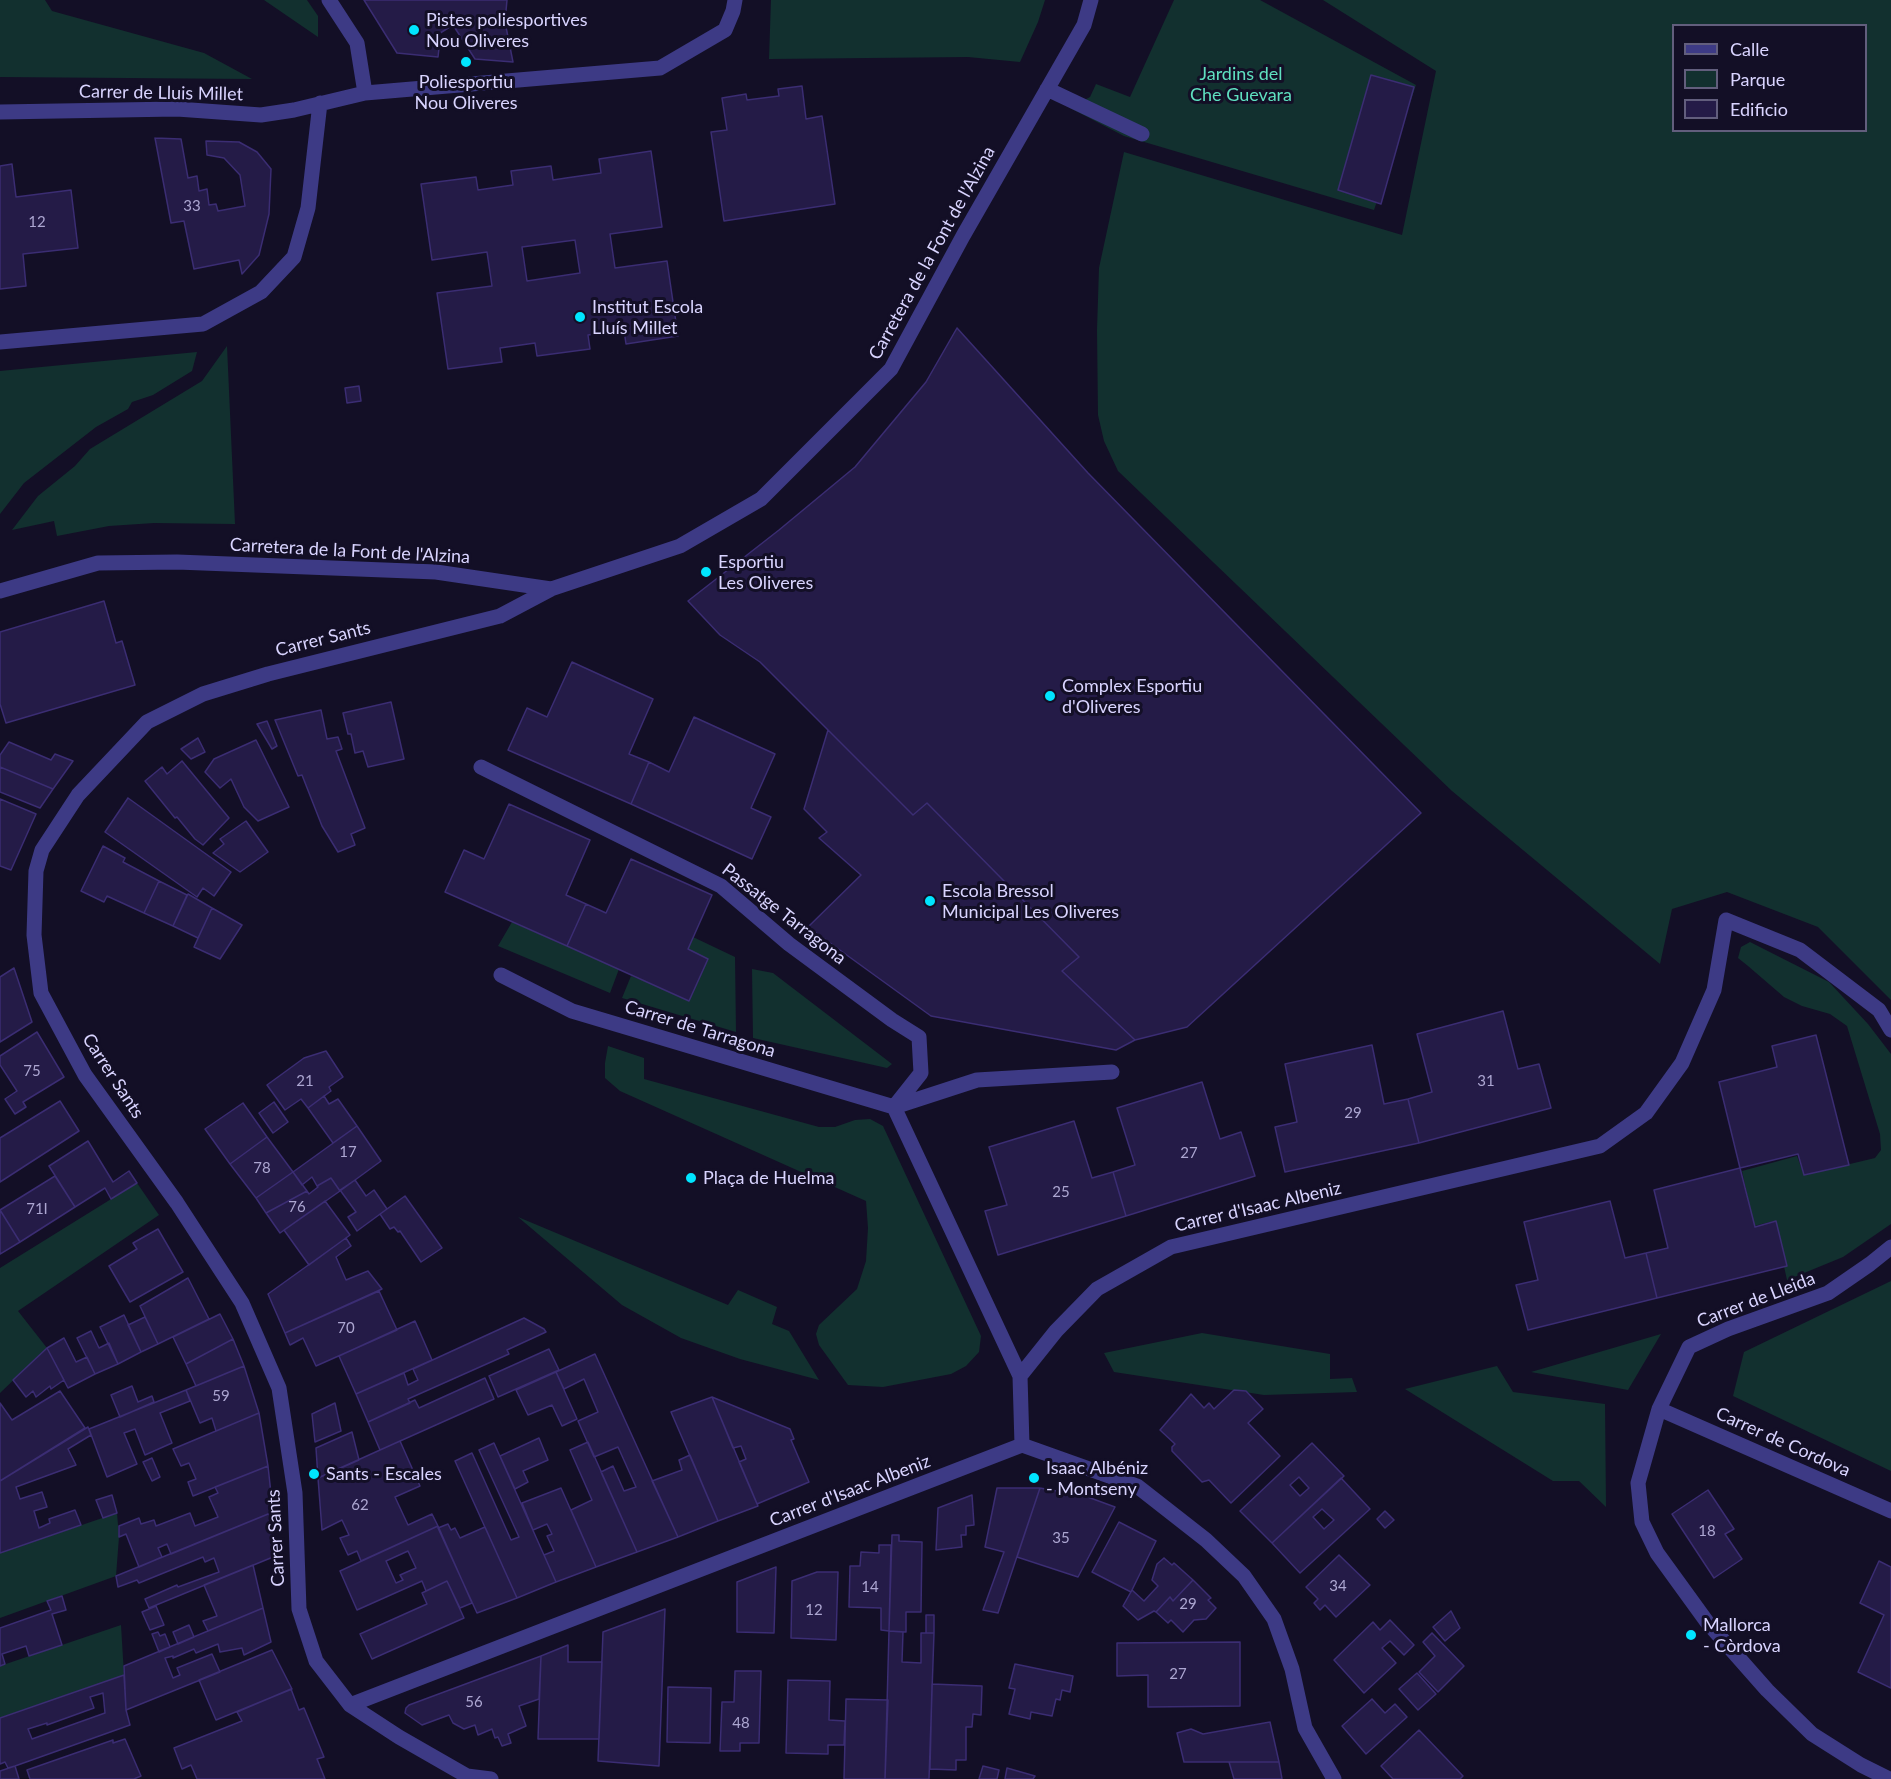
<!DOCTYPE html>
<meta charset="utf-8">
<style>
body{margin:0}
#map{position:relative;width:1891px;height:1779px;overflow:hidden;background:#130f26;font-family:Lato,sans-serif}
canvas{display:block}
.legend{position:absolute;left:1672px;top:24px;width:195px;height:108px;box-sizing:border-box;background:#130f26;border:2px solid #625e7d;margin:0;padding:8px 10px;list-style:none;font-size:18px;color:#d9d4ff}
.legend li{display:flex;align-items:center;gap:12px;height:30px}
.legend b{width:30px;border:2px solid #625e7d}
</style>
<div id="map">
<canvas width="1891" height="1779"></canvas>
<ul class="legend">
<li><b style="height:8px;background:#3d3a85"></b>Calle</li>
<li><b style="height:16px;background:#12302f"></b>Parque</li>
<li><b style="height:16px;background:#241b47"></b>Edificio</li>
</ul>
</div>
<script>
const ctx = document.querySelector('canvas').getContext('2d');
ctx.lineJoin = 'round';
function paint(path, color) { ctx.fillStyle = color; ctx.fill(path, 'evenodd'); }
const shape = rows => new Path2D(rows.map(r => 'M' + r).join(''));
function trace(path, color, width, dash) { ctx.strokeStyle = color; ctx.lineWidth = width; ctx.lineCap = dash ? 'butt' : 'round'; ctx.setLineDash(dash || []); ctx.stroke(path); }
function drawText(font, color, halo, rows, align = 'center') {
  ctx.font = font + ' Lato,sans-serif'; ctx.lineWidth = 6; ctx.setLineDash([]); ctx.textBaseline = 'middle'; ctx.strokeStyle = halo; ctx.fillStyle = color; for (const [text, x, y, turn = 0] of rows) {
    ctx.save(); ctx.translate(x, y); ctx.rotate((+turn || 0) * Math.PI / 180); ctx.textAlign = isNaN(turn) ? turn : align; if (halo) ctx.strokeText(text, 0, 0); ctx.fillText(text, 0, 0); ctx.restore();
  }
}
paint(shape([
 [0,0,45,0,52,11,204,53,252,79,0,77],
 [264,0,307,0,318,16,318,37],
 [771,0,1045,0,1038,22,1020,62,968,57,769,59],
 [1174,0,1260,0,1416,85,1374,210,1124,136,1070,108,1090,97,1096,84,1130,97],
 [1323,0,1891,0,1891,1000,1818,927,1727,892,1672,909,1660,964,1452,791,1118,471,1104,441,1098,415,1097,330,1099,268,1124,152,1402,235,1436,71],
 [1674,26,1866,26,1866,130,1674,130],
 [227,346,235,524,154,523,109,526,57,536,54,521,12,530,38,496,75,466,90,449,202,381],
 [197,352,192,371,153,395,132,402,128,409,96,427,24,483,0,514,0,371],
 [512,922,619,969,610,993,498,946],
 [693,937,735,957,736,1032,622,998,631,976,688,997,705,960,686,947],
 [1750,942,1829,982,1868,1024,1891,1054,1891,1224,1843,1257,1787,1280,1774,1221,1754,1226,1742,1171,1797,1156,1804,1175,1875,1158,1881,1150,1880,1134,1847,1026,1830,1014,1802,1006,1784,997,1748,966,1738,958,1741,947],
 [752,969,773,973,892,1064,887,1068,753,1038],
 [608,1046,644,1058,644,1079,819,1127,835,1127,855,1120,870,1119,883,1126,981,1336,979,1352,966,1366,951,1374,883,1387,848,1385,819,1345,816,1334,819,1325,857,1289,866,1261,868,1228,866,1201,620,1091,605,1078,605,1063],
 [137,1183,159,1215,18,1311,47,1348,0,1393,0,1268],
 [518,1217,728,1305,738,1290,777,1307,772,1324,789,1331,819,1380,740,1359,681,1338,622,1305],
 [1891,1281,1891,1471,1733,1396,1744,1352],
 [1202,1333,1330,1354,1330,1379,1352,1378,1357,1392,1264,1395,1114,1372,1104,1353],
 [1661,1334,1628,1390,1531,1372],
 [1497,1366,1513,1392,1605,1404,1606,1507,1579,1481,1553,1481,1405,1389],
 [117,1513,119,1537,116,1576,0,1618,0,1553],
 [121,1625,124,1675,0,1718,0,1666]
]), '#12302f');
const building = shape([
 [364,0,507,0,505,22,513,62,475,59,453,25,437,35,440,40,438,57,397,53,364,0],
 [1371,75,1414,87,1381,204,1338,190,1371,75],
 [802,86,806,119,822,116,835,204,724,221,711,132,727,130,722,98,746,94,747,100,779,96,778,89,802,86],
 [155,138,181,139,188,178,197,176,199,191,207,189,209,205,216,204,218,211,245,206,240,175,224,158,207,155,206,141,239,142,257,152,271,169,269,214,259,255,242,274,239,260,194,269,184,221,171,223,155,138],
 [651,151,662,227,610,234,615,268,667,261,678,336,626,344,624,330,613,331,588,335,590,349,537,356,535,343,500,348,502,362,448,369,437,293,492,286,487,252,432,260,421,184,476,177,478,190,513,185,511,171,551,166,553,180,566,178,601,173,599,159,651,151],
 [575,240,580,273,527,281,522,247,575,240],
 [12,164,16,197,71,190,78,248,23,254,26,286,0,289,0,166,12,164],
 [957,328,1088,473,1421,813,1187,1027,1135,1040,1062,971,1079,957,927,803,913,815,760,662,720,635,688,601,779,530,855,467,926,382,957,328],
 [359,386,361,401,347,403,345,388,359,386],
 [104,601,116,643,122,641,135,685,6,723,0,704,0,632,104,601],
 [572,662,653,699,629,754,649,762,631,804,508,750,527,708,547,717,572,662],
 [391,702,404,759,368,767,363,751,355,753,351,734,348,734,343,713,391,702],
 [321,710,327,739,338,737,342,749,336,751,365,828,351,834,355,845,338,852,322,826,302,775,298,776,275,720,321,710],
 [694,717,775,754,751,808,771,817,752,859,631,804,649,762,669,772,694,717],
 [267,721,277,746,272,749,257,724,267,721],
 [828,730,913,815,927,803,1079,957,1062,971,1135,1040,1116,1050,931,1016,808,927,861,875,819,838,827,832,804,809,828,730],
 [198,738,205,752,191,759,181,749,198,738],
 [256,740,289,807,258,821,244,807,231,779,220,788,205,772,214,759,256,740],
 [9,742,51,760,55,754,73,761,53,789,0,767,0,755,9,742],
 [182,761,229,818,203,845,195,839,177,817,175,818,145,781,162,767,167,774,182,761],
 [0,767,53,789,40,808,0,792,0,767],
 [128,798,231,872,214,896,203,888,197,897,105,832,128,798],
 [0,799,36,814,11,870,0,866,0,799],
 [509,804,590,840,566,895,586,904,567,946,445,892,464,850,484,859,509,804],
 [246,821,268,852,240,872,213,853,224,844,220,839,246,821],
 [103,846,125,858,123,862,159,881,144,913,107,896,104,902,81,891,103,846],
 [631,859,712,895,688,949,708,959,689,1001,567,946,586,904,606,913,631,859],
 [159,881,187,895,173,926,144,913,159,881],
 [188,894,212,908,198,938,173,926,188,894],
 [212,908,242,925,220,959,194,947,212,908],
 [14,968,32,1022,0,1042,0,977,14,968],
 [1503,1011,1518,1069,1539,1064,1551,1108,1419,1143,1408,1099,1432,1092,1417,1034,1503,1011],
 [37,1032,64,1077,23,1102,26,1107,15,1114,5,1099,17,1091,0,1065,0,1056,37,1032],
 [1816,1035,1849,1165,1804,1175,1798,1154,1740,1168,1719,1082,1777,1067,1772,1046,1816,1035],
 [1372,1045,1384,1104,1408,1099,1419,1143,1285,1172,1275,1127,1297,1122,1285,1064,1372,1045],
 [326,1051,343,1077,329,1087,331,1091,308,1108,301,1099,285,1110,267,1085,304,1058,326,1051],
 [1202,1082,1220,1139,1241,1132,1255,1176,1126,1216,1113,1172,1135,1165,1117,1108,1202,1082],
 [324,1096,329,1104,338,1099,357,1126,333,1143,308,1108,324,1096],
 [60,1101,79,1131,0,1182,0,1138,60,1101],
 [274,1102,288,1122,273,1133,259,1113,274,1102],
 [243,1103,267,1137,230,1164,205,1129,243,1103],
 [1074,1121,1092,1178,1113,1172,1126,1216,998,1255,985,1211,1007,1205,989,1147,1074,1121],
 [357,1126,381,1161,340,1191,331,1178,317,1186,312,1177,302,1185,293,1172,357,1126],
 [267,1137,293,1172,256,1198,230,1164,267,1137],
 [88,1141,113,1182,129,1171,137,1183,111,1199,105,1188,75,1207,49,1166,88,1141],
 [1740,1168,1755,1227,1776,1221,1787,1266,1657,1298,1646,1253,1668,1248,1654,1190,1740,1168],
 [293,1172,307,1191,266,1213,256,1198,293,1172],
 [55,1176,75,1207,20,1242,0,1210,55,1176],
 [331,1178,340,1191,280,1233,266,1213,307,1191,309,1194,318,1187,317,1186,331,1178],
 [355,1180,366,1196,374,1190,387,1209,357,1231,348,1217,356,1212,340,1190,355,1180],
 [405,1196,442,1248,421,1262,400,1231,398,1232,394,1227,390,1229,380,1214,405,1196],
 [325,1201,350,1235,309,1265,284,1230,325,1201],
 [1610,1201,1625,1258,1646,1253,1657,1298,1528,1330,1516,1285,1538,1280,1524,1222,1610,1201],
 [0,1210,20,1242,0,1254,0,1210],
 [158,1229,183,1272,130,1302,109,1266,137,1249,133,1243,158,1229],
 [346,1238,351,1246,336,1257,346,1280,368,1271,382,1289,285,1333,268,1294,346,1238],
 [188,1278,209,1319,158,1344,140,1306,188,1278],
 [379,1291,397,1330,316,1366,303,1338,290,1345,285,1333,379,1291],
 [220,1314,233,1339,186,1364,173,1337,220,1314],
 [124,1315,141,1352,118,1364,100,1327,124,1315],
 [145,1317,158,1344,141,1352,128,1325,145,1317],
 [524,1318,544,1329,546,1332,507,1350,509,1354,408,1399,410,1403,368,1422,356,1394,404,1373,408,1385,418,1380,413,1369,524,1318],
 [415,1321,432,1360,356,1394,339,1356,415,1321],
 [91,1331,99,1348,109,1343,118,1364,95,1374,77,1338,91,1331],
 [64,1338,76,1362,87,1357,95,1374,68,1388,47,1348,64,1338],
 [233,1339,244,1366,196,1386,186,1364,233,1339],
 [47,1348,64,1380,51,1389,50,1386,36,1397,33,1391,26,1397,13,1380,47,1348],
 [549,1349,559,1370,498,1397,489,1376,549,1349],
 [595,1354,678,1537,637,1552,601,1472,613,1466,624,1491,636,1487,618,1447,594,1457,578,1421,598,1412,584,1379,564,1389,556,1372,595,1354],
 [244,1366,259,1413,216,1431,212,1418,200,1423,186,1390,244,1366],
 [556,1372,577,1419,562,1426,552,1405,528,1415,516,1390,556,1372],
 [485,1378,494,1399,380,1450,368,1422,415,1400,419,1408,485,1378],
 [132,1386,138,1402,152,1396,154,1402,120,1417,111,1395,132,1386],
 [186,1390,190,1401,160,1413,172,1443,145,1455,135,1429,124,1433,137,1464,107,1477,89,1429,186,1390],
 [1234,1390,1246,1391,1263,1409,1248,1423,1280,1456,1231,1503,1209,1480,1202,1482,1172,1451,1172,1447,1175,1444,1160,1430,1191,1394,1204,1408,1209,1403,1214,1409,1234,1390],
 [60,1391,85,1428,0,1481,0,1403,12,1420,60,1391],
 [712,1397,790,1429,794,1439,791,1440,809,1482,757,1504,739,1462,746,1459,741,1446,733,1448,712,1397],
 [712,1397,758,1506,718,1521,671,1412,712,1397],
 [335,1403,341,1431,315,1442,312,1414,335,1403],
 [259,1413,268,1466,193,1496,188,1482,196,1479,189,1463,181,1466,173,1449,259,1413],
 [88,1427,91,1435,68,1449,76,1465,16,1487,20,1499,42,1492,47,1507,34,1511,39,1528,50,1523,49,1519,75,1510,81,1525,0,1553,0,1481,88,1427],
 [352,1432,359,1460,318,1478,316,1448,352,1432],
 [539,1438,548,1460,523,1471,528,1482,515,1489,500,1456,539,1438],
 [400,1441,420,1486,395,1497,408,1525,432,1514,438,1526,361,1561,357,1551,348,1555,340,1538,349,1535,342,1520,322,1530,318,1478,400,1441],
 [588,1442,637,1552,596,1567,571,1510,592,1500,570,1450,588,1442],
 [494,1443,556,1582,517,1598,455,1461,472,1453,511,1540,519,1537,479,1450,494,1443],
 [1312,1443,1344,1476,1272,1543,1240,1511,1312,1443],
 [1299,1477,1309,1488,1300,1496,1290,1485,1299,1477],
 [690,1455,718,1521,678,1537,652,1481,682,1470,679,1460,690,1455],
 [152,1458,160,1477,152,1481,143,1462,152,1458],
 [268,1466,273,1512,171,1554,167,1544,158,1548,162,1557,139,1567,126,1534,119,1537,119,1526,139,1518,141,1524,154,1520,156,1526,190,1513,195,1526,218,1517,209,1497,218,1493,215,1487,268,1466],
 [1341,1478,1370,1509,1300,1573,1272,1543,1341,1478],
 [1322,1509,1334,1520,1324,1529,1313,1517,1322,1509],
 [561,1488,596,1567,556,1582,544,1555,554,1551,547,1536,552,1534,547,1524,533,1530,522,1503,561,1488],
 [997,1488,1040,1488,998,1613,983,1610,1004,1552,985,1547,997,1488],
 [1040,1488,1085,1496,1115,1507,1078,1577,1017,1557,1040,1488],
 [1708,1490,1734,1529,1725,1534,1742,1559,1714,1578,1672,1514,1708,1490],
 [112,1495,117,1513,103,1518,96,1500,112,1495],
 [972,1495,974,1525,966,1526,966,1535,961,1535,962,1547,936,1550,938,1508,972,1495],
 [1385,1511,1394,1520,1385,1528,1377,1519,1385,1511],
 [273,1512,273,1557,149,1608,145,1599,177,1585,178,1587,219,1572,214,1558,205,1562,203,1557,139,1583,137,1580,118,1587,116,1576,273,1512],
 [1119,1522,1156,1541,1131,1592,1092,1572,1119,1522],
 [448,1524,451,1530,455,1528,460,1538,485,1527,517,1598,477,1613,438,1528,448,1524],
 [438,1526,472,1603,460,1608,447,1581,426,1591,422,1581,357,1610,340,1571,438,1526],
 [408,1551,416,1568,400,1575,403,1580,396,1583,386,1561,408,1551],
 [892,1535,899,1535,899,1541,922,1542,921,1612,906,1612,906,1632,889,1631,892,1535],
 [879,1545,891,1545,889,1631,881,1630,881,1608,849,1607,850,1566,860,1566,861,1552,879,1553,879,1545],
 [1339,1555,1370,1585,1336,1617,1325,1605,1320,1610,1314,1603,1318,1599,1306,1587,1339,1555],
 [1164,1558,1172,1565,1174,1563,1193,1580,1173,1601,1170,1597,1156,1612,1154,1611,1138,1620,1123,1606,1132,1590,1144,1601,1158,1586,1152,1580,1157,1564,1164,1558],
 [1879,1561,1891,1567,1891,1688,1858,1672,1884,1615,1860,1603,1879,1561],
 [253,1565,263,1608,208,1631,203,1621,217,1616,204,1585,253,1565],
 [776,1567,774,1633,737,1632,737,1582,776,1567],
 [817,1572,838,1572,836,1640,791,1638,792,1581,817,1572],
 [1193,1580,1211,1598,1208,1600,1216,1608,1206,1619,1194,1620,1183,1632,1171,1620,1168,1623,1156,1612,1170,1597,1173,1601,1193,1580],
 [447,1581,464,1618,372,1659,360,1634,427,1604,422,1593,447,1581],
 [62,1596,66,1610,52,1614,62,1645,29,1656,26,1646,2,1654,5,1664,0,1666,0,1628,51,1610,47,1601,62,1596],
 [156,1606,164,1625,150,1630,142,1612,156,1606],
 [263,1608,271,1642,244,1655,242,1648,220,1652,218,1644,196,1653,194,1649,173,1658,173,1656,165,1658,173,1678,180,1675,177,1668,212,1654,220,1672,126,1710,124,1666,263,1608],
 [665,1609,659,1766,598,1761,603,1632,665,1609],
 [1451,1611,1460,1628,1445,1641,1433,1627,1451,1611],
 [926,1615,934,1615,934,1633,926,1633,926,1615],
 [1390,1620,1414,1645,1404,1655,1390,1641,1382,1648,1396,1663,1364,1693,1334,1660,1373,1622,1380,1630,1390,1620],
 [189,1625,194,1637,178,1644,173,1632,189,1625],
 [889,1631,903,1632,902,1662,921,1663,921,1633,934,1633,929,1779,885,1779,889,1631],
 [158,1632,160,1636,165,1634,170,1647,159,1652,152,1634,158,1632],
 [1432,1633,1464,1666,1438,1692,1419,1672,1435,1656,1423,1642,1432,1633],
 [1240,1642,1240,1706,1148,1707,1148,1675,1117,1676,1117,1643,1240,1642],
 [568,1645,568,1662,602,1662,599,1739,538,1739,541,1656,568,1645],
 [272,1650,292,1689,216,1720,199,1680,272,1650],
 [541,1656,539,1699,519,1706,526,1726,508,1734,511,1743,502,1746,498,1737,495,1738,492,1729,478,1735,475,1725,464,1729,453,1723,449,1715,422,1725,405,1713,406,1708,409,1705,541,1656],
 [1015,1664,1073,1676,1070,1692,1062,1690,1060,1700,1056,1699,1052,1716,1031,1712,1030,1719,1009,1714,1015,1689,1009,1688,1015,1664],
 [735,1671,761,1671,759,1743,740,1743,740,1751,720,1751,722,1702,734,1702,735,1671],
 [1417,1673,1436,1694,1418,1710,1399,1689,1417,1673],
 [124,1675,126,1710,130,1725,15,1766,8,1768,5,1762,0,1764,0,1718,124,1675],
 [103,1693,105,1713,32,1739,28,1729,47,1723,47,1725,94,1708,90,1697,103,1693],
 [788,1680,830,1681,829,1720,845,1721,844,1745,828,1745,828,1754,786,1753,788,1680],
 [932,1684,982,1686,981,1715,973,1714,972,1727,966,1727,966,1760,956,1760,956,1770,930,1769,932,1684],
 [668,1687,711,1688,710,1743,667,1742,668,1687],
 [291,1689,299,1710,304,1708,324,1757,317,1759,325,1779,197,1779,191,1765,182,1769,174,1748,242,1721,237,1712,291,1689],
 [846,1699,888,1700,885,1779,844,1779,846,1699],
 [1372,1699,1385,1713,1395,1704,1407,1717,1366,1754,1342,1726,1372,1699],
 [1270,1722,1279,1762,1184,1762,1177,1733,1191,1729,1203,1734,1270,1722],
 [1419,1730,1463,1776,1460,1779,1393,1779,1381,1766,1419,1730],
 [125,1739,141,1776,134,1779,30,1779,27,1770,113,1740,113,1743,125,1739],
 [1229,1762,1279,1762,1282,1779,1234,1779,1229,1762],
 [15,1766,19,1779,0,1779,0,1771,15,1766],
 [983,1766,999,1770,997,1779,979,1779,983,1766],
 [1007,1768,1035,1776,1033,1779,1005,1779,1007,1768]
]);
paint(building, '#241b47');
trace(building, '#3b2d73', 1.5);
trace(shape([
 [329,0,357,43,365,93],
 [1047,89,1142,134],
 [0,112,177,109,261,115,294,110,365,93,660,68,725,30,733,11,735,0],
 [0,342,203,324,261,292,294,257,308,208,320,103],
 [0,591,98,563,177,562,436,572,551,589,680,546,761,499,891,369,963,236,1084,25,1091,0],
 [481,767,721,886,789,944,892,1020,919,1037,921,1073,894,1107],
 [501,975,572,1011,894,1107,977,1080,1112,1072],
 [894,1107,1020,1376],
 [1659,1409,1891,1511],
 [1022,1445,1020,1376,1056,1331,1097,1289,1171,1247,1600,1146,1646,1113,1682,1063,1714,990,1726,920,1800,950,1879,1010,1891,1030],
 [1022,1445,1137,1486,1206,1540,1244,1576,1274,1619,1292,1669,1305,1728,1334,1779],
 [350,1705,1022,1445],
 [491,1779,467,1776,399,1737,350,1705,316,1661,299,1609,295,1493,279,1388,242,1303,177,1203,85,1075,41,993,34,935,36,871,42,850,78,795,147,722,203,694,268,674,500,616,551,589],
 [1889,1779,1861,1765,1812,1734,1767,1690,1707,1622,1657,1553,1642,1522,1638,1483,1659,1409,1689,1347,1728,1329,1828,1293,1870,1264,1891,1247]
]), '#3d3a85', 15);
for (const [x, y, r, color] of [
 [414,30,6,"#00e5ff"],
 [466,62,6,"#00e5ff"],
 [580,317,6,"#00e5ff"],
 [706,572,6,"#00e5ff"],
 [1050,696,6,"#00e5ff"],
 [930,901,6,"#00e5ff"],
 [691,1178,6,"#00e5ff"],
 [314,1474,6,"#00e5ff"],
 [1034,1478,6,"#00e5ff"],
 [1691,1635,6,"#00e5ff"]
]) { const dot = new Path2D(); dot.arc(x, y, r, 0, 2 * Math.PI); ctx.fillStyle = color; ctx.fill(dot); trace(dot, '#130f26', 2); }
drawText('15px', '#aca6d1', null, [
 ["33",192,206],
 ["12",37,222],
 ["75",32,1071],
 ["21",305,1081],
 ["31",1486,1081],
 ["29",1353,1113],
 ["17",348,1152],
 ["27",1189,1153],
 ["78",262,1168],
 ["25",1061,1192],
 ["76",297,1207],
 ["71I",37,1209],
 ["70",346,1328],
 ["59",221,1396],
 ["62",360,1505],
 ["18",1707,1531],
 ["35",1061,1538],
 ["34",1338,1586],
 ["14",870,1587],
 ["29",1188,1604],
 ["12",814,1610],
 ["27",1178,1674],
 ["56",474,1702],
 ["48",741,1723]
]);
drawText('18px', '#d9d4ff', '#130f26', [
 ["Pistes poliesportives",426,20],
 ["Nou Oliveres",426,41],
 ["Poliesportiu",466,82,"center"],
 ["Nou Oliveres",466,103,"center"],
 ["Institut Escola",592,307],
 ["Lluís Millet",592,328],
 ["Esportiu",718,562],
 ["Les Oliveres",718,583],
 ["Complex Esportiu",1062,686],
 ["d'Oliveres",1062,707],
 ["Escola Bressol",942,891],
 ["Municipal Les Oliveres",942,912],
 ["Plaça de Huelma",703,1178],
 ["Isaac Albéniz",1046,1468],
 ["- Montseny",1046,1489],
 ["Sants - Escales",326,1474],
 ["Mallorca",1703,1625],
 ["- Còrdova",1703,1646]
], 'left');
drawText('18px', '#5fe0c0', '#130f26', [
 ["Jardins del",1241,74],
 ["Che Guevara",1241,95]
]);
drawText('18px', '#d9d4ff', '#130f26', [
 ["Carrer de Lluis Millet",161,93,1],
 ["Carretera de la Font de l'Alzina",932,253,-61],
 ["Carretera de la Font de l'Alzina",350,551,3],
 ["Carrer Sants",323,639,-14],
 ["Passatge Tarragona",784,914,38],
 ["Carrer de Tarragona",700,1029,17],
 ["Carrer Sants",113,1076,57],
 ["Carrer d'Isaac Albeniz",1258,1207,-13],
 ["Carrer de Lleida",1756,1300,-21],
 ["Carrer de Cordova",1783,1442,24],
 ["Carrer d'Isaac Albeniz",850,1491,-21],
 ["Carrer Sants",276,1538,-93]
]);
</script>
